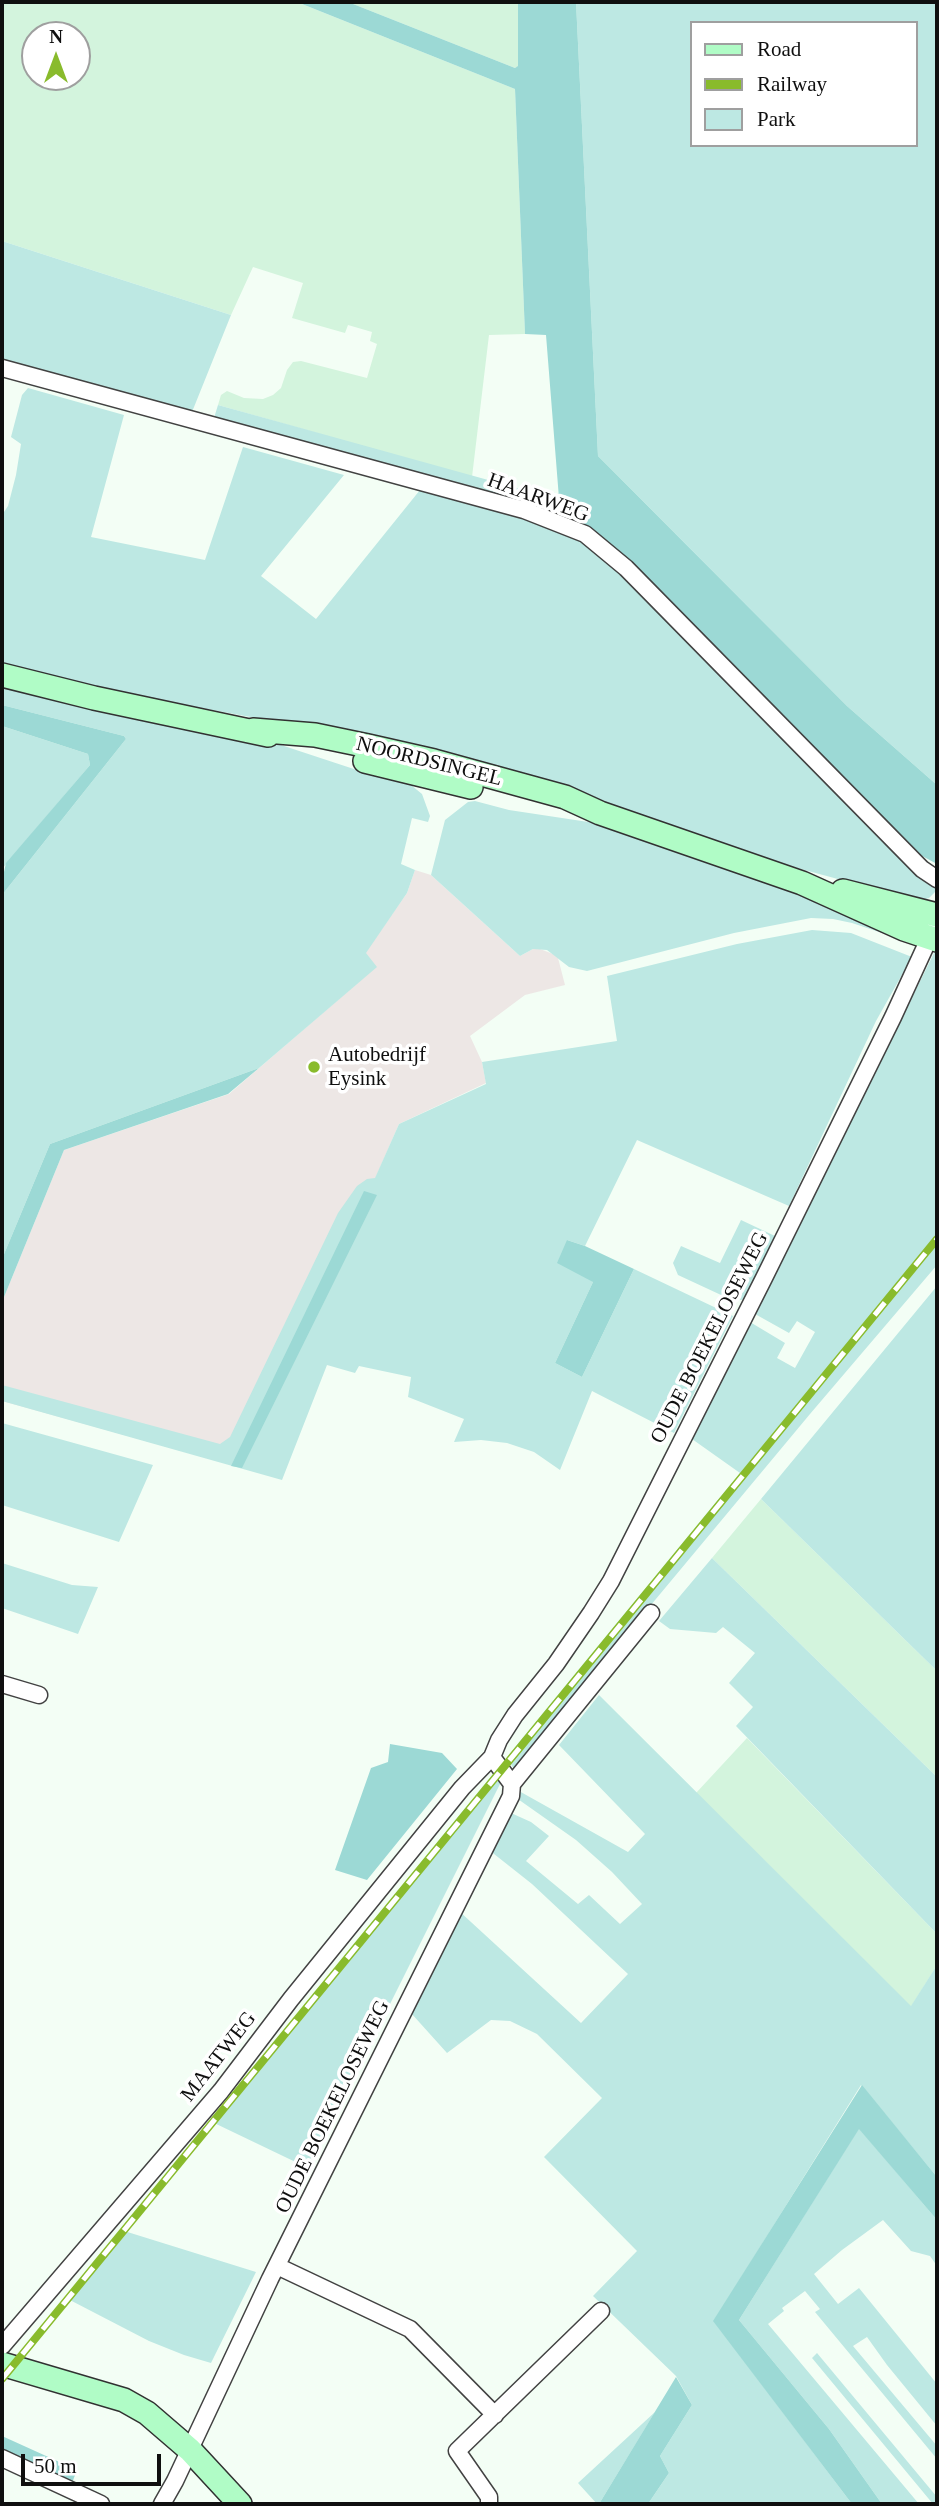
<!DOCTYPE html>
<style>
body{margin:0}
#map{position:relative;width:939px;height:2506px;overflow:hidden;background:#f3fef5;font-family:"Times New Roman",serif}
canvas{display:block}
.frame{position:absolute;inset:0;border:4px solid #0f0f0f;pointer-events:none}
.legend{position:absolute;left:690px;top:21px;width:228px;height:126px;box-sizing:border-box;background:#fff;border:2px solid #9f9f9f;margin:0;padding:9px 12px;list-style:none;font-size:21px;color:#0f0f0f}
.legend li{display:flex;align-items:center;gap:14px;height:35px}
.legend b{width:35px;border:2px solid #9f9f9f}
.north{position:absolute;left:21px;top:21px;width:70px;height:70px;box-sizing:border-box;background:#fff;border:2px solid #9f9f9f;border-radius:50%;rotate:0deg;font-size:19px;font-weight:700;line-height:28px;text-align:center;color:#0f0f0f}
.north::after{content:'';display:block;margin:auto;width:24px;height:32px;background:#89bb2c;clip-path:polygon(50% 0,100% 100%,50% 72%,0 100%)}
.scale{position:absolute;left:21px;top:2454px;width:140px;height:32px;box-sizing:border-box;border:4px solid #0f0f0f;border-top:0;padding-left:9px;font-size:21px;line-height:24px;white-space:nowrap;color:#0f0f0f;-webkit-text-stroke:5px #fff;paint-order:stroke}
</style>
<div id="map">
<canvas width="939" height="2506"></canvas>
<div class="frame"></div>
<ul class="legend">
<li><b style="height:9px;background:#b0fcc6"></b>Road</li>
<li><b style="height:9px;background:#89bb2c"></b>Railway</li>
<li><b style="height:19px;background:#bde8e3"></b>Park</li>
</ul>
<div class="north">N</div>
<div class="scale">50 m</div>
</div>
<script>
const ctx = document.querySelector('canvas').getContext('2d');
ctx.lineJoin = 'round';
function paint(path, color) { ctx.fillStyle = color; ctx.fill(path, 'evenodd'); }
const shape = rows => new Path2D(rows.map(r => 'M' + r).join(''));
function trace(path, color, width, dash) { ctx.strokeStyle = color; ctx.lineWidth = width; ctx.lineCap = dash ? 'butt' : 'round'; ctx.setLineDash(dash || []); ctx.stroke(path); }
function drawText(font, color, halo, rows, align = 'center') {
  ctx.font = font + ' "Times New Roman",serif'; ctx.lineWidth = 7; ctx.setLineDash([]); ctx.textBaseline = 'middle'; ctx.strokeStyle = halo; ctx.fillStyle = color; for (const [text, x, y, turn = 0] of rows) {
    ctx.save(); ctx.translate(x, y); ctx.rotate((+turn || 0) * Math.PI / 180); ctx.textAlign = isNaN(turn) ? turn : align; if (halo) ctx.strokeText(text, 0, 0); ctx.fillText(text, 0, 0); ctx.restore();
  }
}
paint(shape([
 [415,870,431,875,520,956,533,949,540,949,553,954,558,958,565,985,525,995,470,1036,482,1062,486,1083,399,1124,375,1179,232,1465,2,1401,2,1302,64,1150,229,1094,376,967,365,953,407,893]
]), '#ede7e5');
paint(shape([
 [2,2,297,2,515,89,525,334,489,335,472,477,218,405,221,395,227,391,244,398,263,399,273,395,281,388,287,370,293,362,301,361,367,378,377,344,370,341,372,332,348,325,345,333,292,318,303,283,253,267,231,315,2,241],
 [35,35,77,35,77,77,35,77],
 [348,2,518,2,519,66,515,68],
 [761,1499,937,1671,937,1777,712,1558],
 [747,1738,937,1934,937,1965,911,2007,696,1793]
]), '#d3f4dd');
paint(shape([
 [576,2,937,2,937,785,847,706,598,456],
 [692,23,916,23,916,145,692,145],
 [2,241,231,315,192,412,2,364],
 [28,388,124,415,91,537,205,560,243,447,344,475,261,576,316,619,420,490,554,528,581,542,618,570,761,718,935,884,935,892,929,898,919,901,775,862,535,780,310,728,142,697,2,664,2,515,8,506,16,475,21,444,11,437,22,395],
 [218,405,535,493,536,502,532,504,214,418],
 [2,683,281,745,369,774,411,785,422,794,430,816,428,822,412,818,401,864,415,870,407,893,366,953,377,967,259,1068,50,1144,2,1259,2,895,126,739,124,736,2,705],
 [2,726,88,754,90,765,2,869],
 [475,801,509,810,595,823,768,880,915,944,852,923,833,919,811,918,734,933,587,971,569,967,547,950,533,949,520,956,431,875,445,820,468,802],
 [812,930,851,933,912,957,876,1021,789,1206,637,1140,585,1246,567,1240,593,1282,555,1363,582,1377,634,1269,733,1316,674,1433,592,1391,560,1470,534,1452,507,1443,481,1440,454,1442,464,1419,408,1397,411,1377,359,1366,355,1373,327,1365,282,1480,2,1401,2,1385,220,1444,230,1437,338,1213,357,1186,367,1179,375,1178,399,1124,486,1084,482,1062,617,1041,607,976,737,944],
 [937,947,937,1265,810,1414,556,1719,516,1773,507,1757,740,1473,692,1439,750,1322,785,1343,777,1358,795,1368,815,1332,797,1321,789,1333,755,1314],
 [741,1220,775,1236,775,1239,746,1299,734,1301,678,1275,673,1263,681,1246,720,1263],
 [937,1286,937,1671,761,1499],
 [2,1423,153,1465,119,1542,2,1505],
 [712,1558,937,1777,937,1934,736,1726,753,1707,729,1683,755,1653,723,1627,716,1633,670,1629,659,1621],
 [2,1563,72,1585,98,1587,78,1634,2,1608],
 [599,1695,911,2006,937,1965,937,2177,861,2085,714,2321,852,2504,648,2504,669,2473,660,2456,692,2405,676,2376,593,2296,637,2251,544,2157,602,2098,537,2034,510,2021,491,2020,447,2053,411,2013,459,1911,581,2023,628,1974,532,1884,489,1850,511,1813,531,1822,549,1836,526,1861,578,1904,589,1895,620,1924,642,1904,612,1872,576,1840,515,1797,519,1791,628,1852,645,1834,559,1745],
 [493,1774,502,1780,308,2168,210,2121],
 [859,2128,937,2220,937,2266,930,2256,911,2251,883,2220,842,2250,814,2274,838,2304,859,2288,937,2384,937,2426,887,2365,867,2337,853,2346,937,2446,937,2459,815,2312,820,2309,805,2291,782,2308,784,2311,768,2324,919,2504,882,2504,829,2429,739,2320],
 [121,2230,256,2272,211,2363,184,2355,149,2341,66,2298],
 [817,2353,937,2497,937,2504,933,2504,812,2358],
 [655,2412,599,2504,597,2504,578,2483]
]), '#bde8e3');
paint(shape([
 [297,2,348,2,515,68,518,66,518,2,576,2,598,456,847,706,937,785,937,864,913,851,805,738,599,534,560,511,546,335,525,334,515,89],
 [2,705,124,736,126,739,2,895,2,881,6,863,90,765,88,754,2,726],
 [259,1068,228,1094,64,1150,2,1302,2,1259,50,1144],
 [364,1191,377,1195,242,1468,231,1466],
 [567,1240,585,1246,634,1269,582,1377,555,1363,593,1282,557,1263],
 [390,1744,442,1753,457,1769,367,1880,335,1870,371,1768,388,1762],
 [862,2085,937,2177,937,2220,859,2129,739,2320,829,2429,882,2504,852,2504,713,2321],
 [676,2377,692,2405,660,2456,669,2473,648,2504,599,2504],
 [2,2436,77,2470,72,2483,9,2452,2,2451]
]), '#9cd9d5');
const street = shape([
 [2,368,524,510,585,534,626,568,922,869,937,879],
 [2,1684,39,1695],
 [492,1757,512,1784],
 [277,2266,410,2329,495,2415],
 [2,2346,221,2091,291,1999,462,1788,492,1757,499,1740,515,1715,556,1664,591,1613,611,1581,764,1278,893,1017,933,930],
 [2,2458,101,2504],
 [162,2504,175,2481,270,2279,511,1796,512,1784,651,1613],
 [489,2504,489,2497,457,2451,601,2311]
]);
const secondary = shape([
 [2,675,94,698,268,735],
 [253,730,315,735,368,746,434,761,565,797,600,813,802,883,904,929,937,940],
 [365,761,471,787],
 [843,891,937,915],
 [2,2364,124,2400,147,2413,190,2450,240,2504]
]);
trace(street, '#424242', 19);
trace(secondary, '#313131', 26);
trace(street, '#fff', 16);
trace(secondary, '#b0fcc6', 23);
const rail = shape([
 [2,2379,937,1239]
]);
trace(rail, '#89bb2c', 8);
trace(rail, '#fff', 5, [16]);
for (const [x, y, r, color] of [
 [314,1067,7,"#89bb2c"]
]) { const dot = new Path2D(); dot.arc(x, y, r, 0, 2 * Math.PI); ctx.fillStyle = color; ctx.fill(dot); trace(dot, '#fff', 2.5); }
drawText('21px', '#0f0f0f', '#fff', [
 ["HAARWEG",538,498,20],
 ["NOORDSINGEL",429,762,14],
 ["OUDE BOEKELOSEWEG",710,1338,-63],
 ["MAATWEG",219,2057,-52],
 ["OUDE BOEKELOSEWEG",333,2107,-64]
]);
drawText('21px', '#0f0f0f', '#fff', [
 ["Autobedrijf",328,1055],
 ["Eysink",328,1079]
], 'left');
</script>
